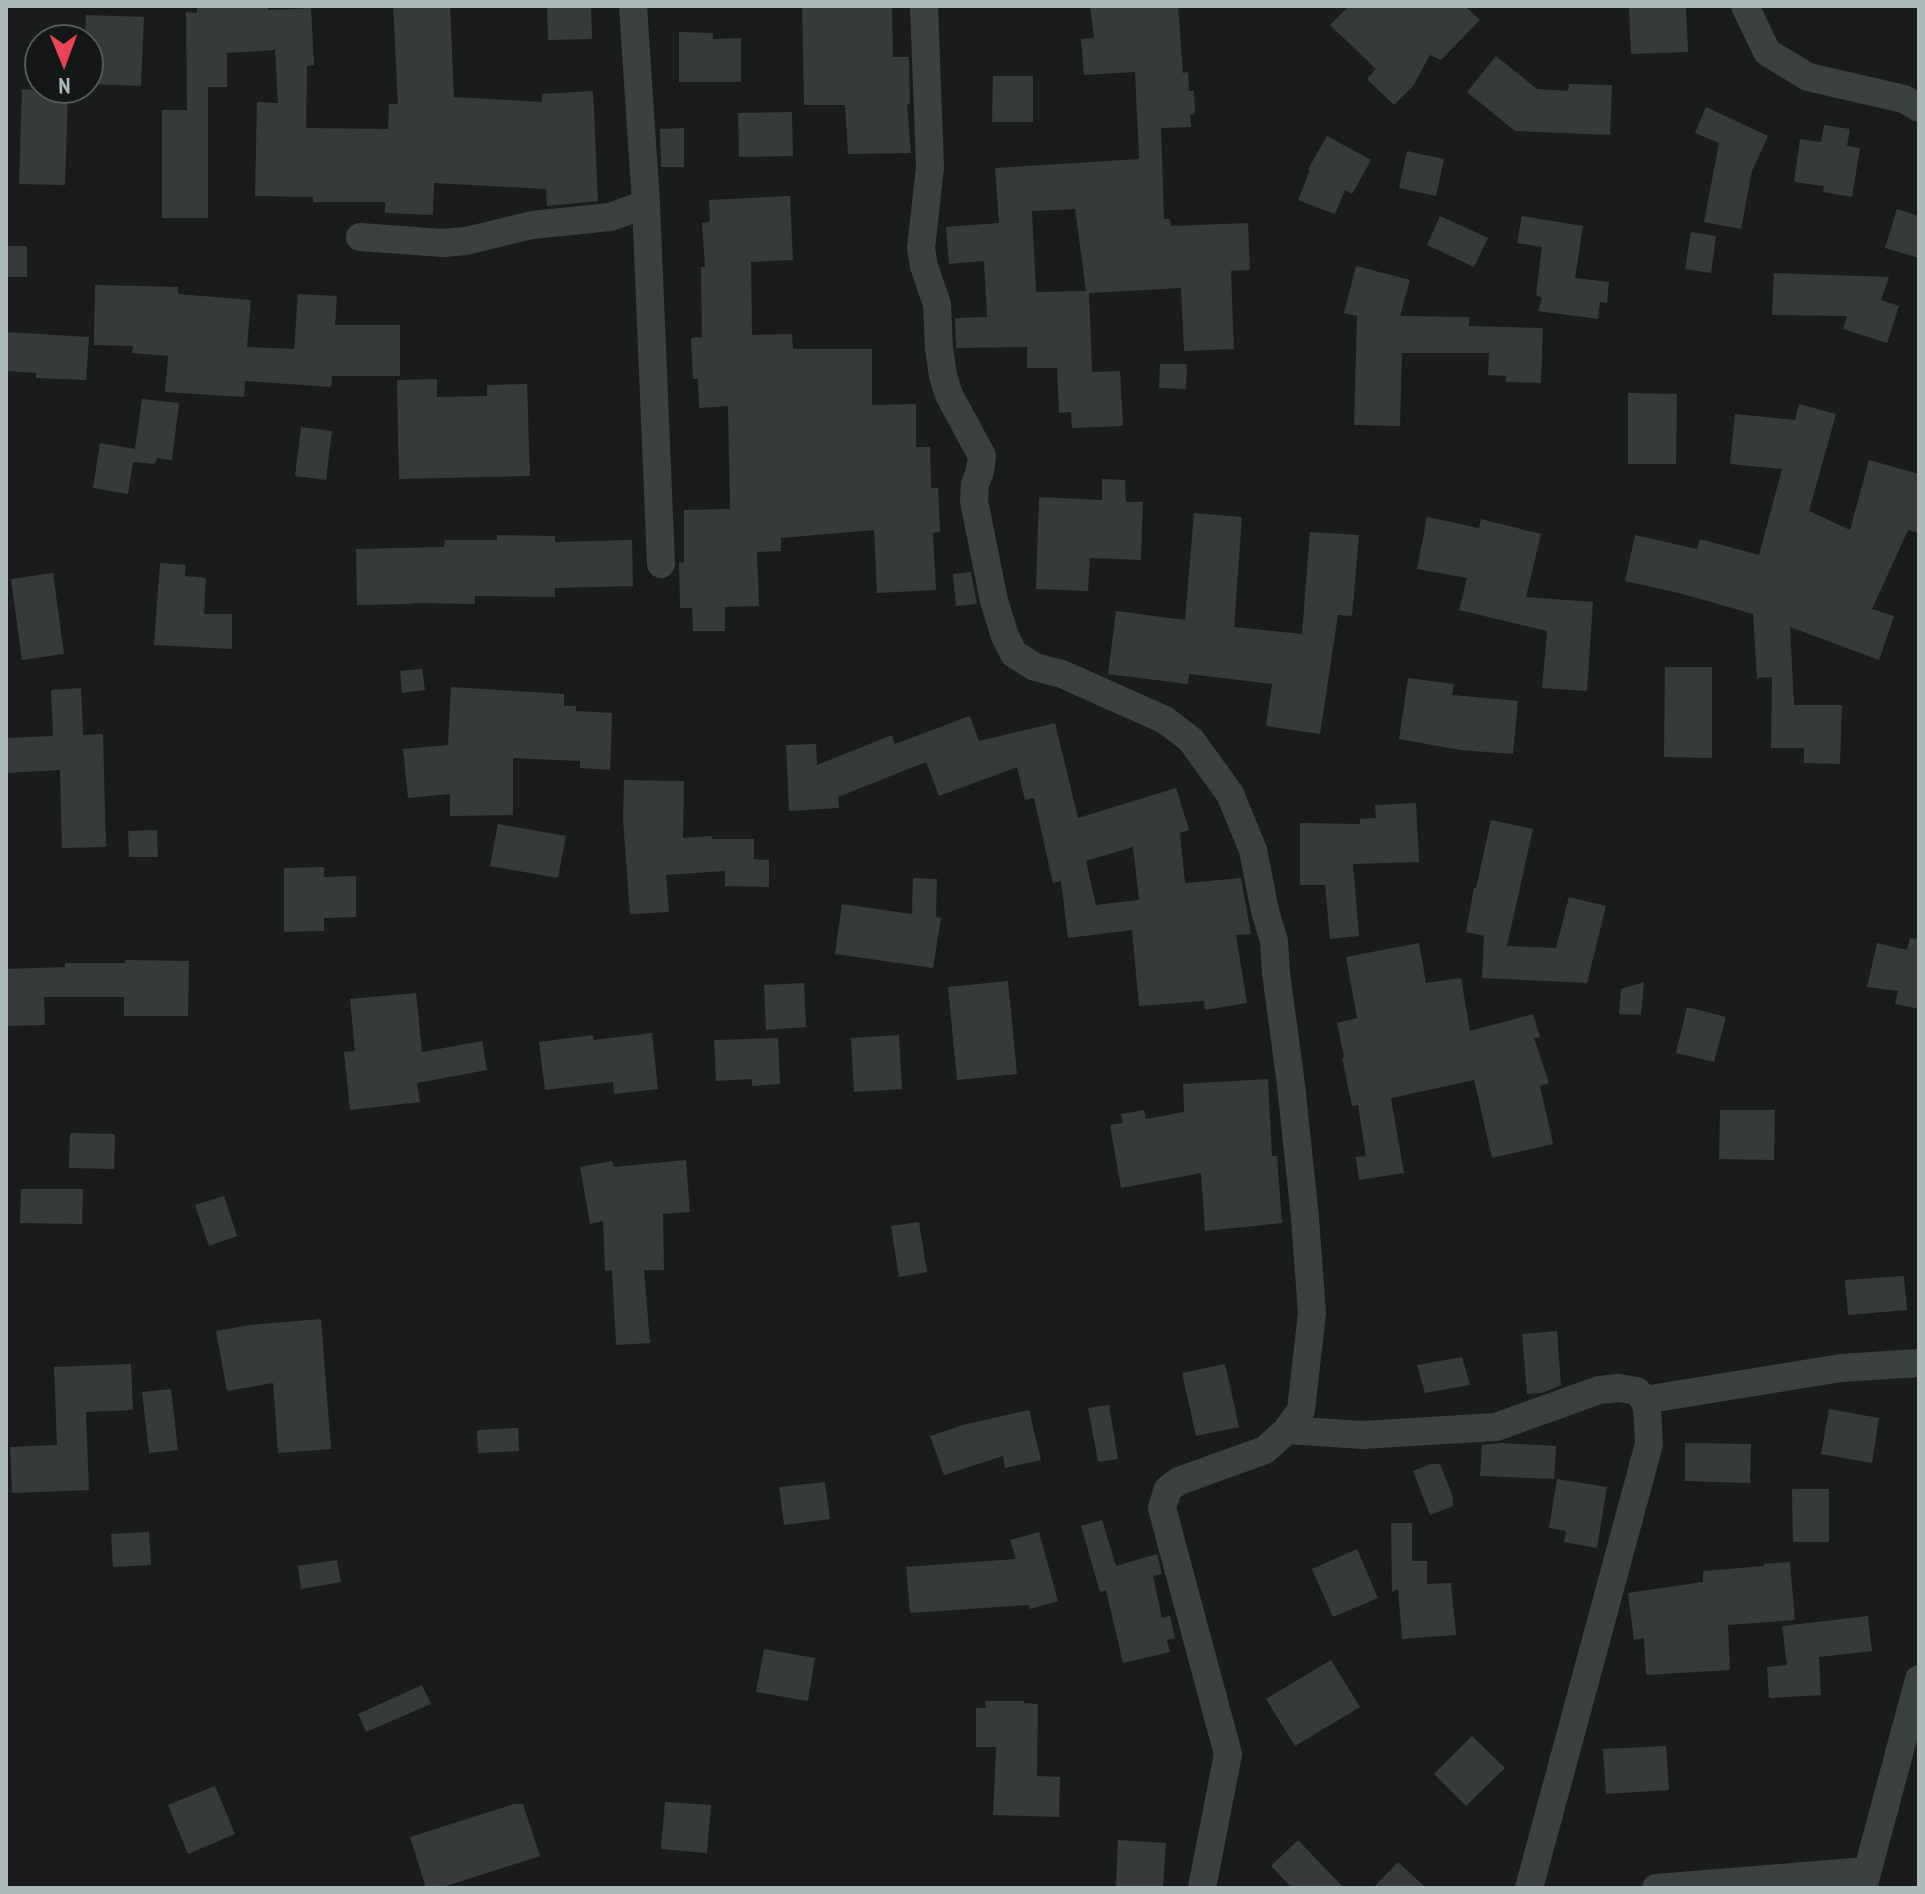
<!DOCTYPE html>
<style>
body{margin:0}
#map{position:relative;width:1925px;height:1894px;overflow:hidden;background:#1a1b1c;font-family:"PT Sans Narrow",sans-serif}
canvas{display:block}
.frame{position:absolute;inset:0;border:8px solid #adbab9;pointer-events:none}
.north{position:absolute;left:24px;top:24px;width:80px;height:80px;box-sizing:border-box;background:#151617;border:2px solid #525858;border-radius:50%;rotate:179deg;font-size:22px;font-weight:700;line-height:32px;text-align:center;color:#adbab9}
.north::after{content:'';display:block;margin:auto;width:28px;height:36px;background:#e74657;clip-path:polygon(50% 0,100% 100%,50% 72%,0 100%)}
</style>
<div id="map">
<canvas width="1925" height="1894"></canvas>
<div class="frame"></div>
<div class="north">N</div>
</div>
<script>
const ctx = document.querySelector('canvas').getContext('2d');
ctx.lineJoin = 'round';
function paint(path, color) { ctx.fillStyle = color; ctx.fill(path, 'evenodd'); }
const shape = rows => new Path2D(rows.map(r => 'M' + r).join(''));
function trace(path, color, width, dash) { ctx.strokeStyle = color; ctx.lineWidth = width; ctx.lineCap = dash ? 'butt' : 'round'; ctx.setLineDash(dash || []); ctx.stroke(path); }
paint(shape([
 [197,6,268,6,268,10,311,8,314,65,307,66,306,128,388,129,389,104,398,104,393,6,450,6,454,97,542,102,542,94,593,91,598,201,547,206,546,189,434,183,433,215,385,213,385,202,313,202,313,197,255,196,257,102,278,103,275,50,227,53,227,87,208,87,208,218,162,218,162,110,187,110,186,12,197,13],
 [547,6,591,6,592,39,548,40],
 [802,6,892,6,893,57,909,57,910,104,907,104,911,153,848,154,845,105,804,105],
 [1090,6,1178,6,1183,73,1188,72,1189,91,1194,91,1195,114,1190,115,1191,127,1161,128,1164,219,1170,219,1171,226,1248,223,1250,270,1231,271,1234,349,1184,351,1181,288,1089,293,1092,372,1120,371,1123,426,1072,428,1071,412,1059,413,1057,368,1027,368,1027,347,956,348,955,318,987,317,984,261,949,264,946,227,999,223,995,168,1139,159,1135,72,1084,75,1081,39,1094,38],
 [1075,209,1086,291,1036,292,1032,211],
 [1349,6,1465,6,1480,20,1441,60,1430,55,1413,86,1394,105,1367,79,1376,69,1330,25],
 [1629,6,1686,6,1688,52,1631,54],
 [86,15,144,17,141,86,88,84,88,40,85,40],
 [679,32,713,33,713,39,741,38,741,82,679,82],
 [1496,56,1537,89,1568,91,1569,84,1612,85,1610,135,1515,131,1467,92],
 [993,76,1033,76,1033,122,992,122],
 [22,89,68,91,65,185,19,184],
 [1706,107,1768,136,1752,171,1741,229,1704,222,1719,143,1695,133],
 [792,112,793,156,739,157,738,113],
 [1824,125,1850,129,1847,146,1860,148,1852,197,1823,192,1824,186,1794,182,1800,139,1821,142],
 [684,128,684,167,661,167,660,129],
 [1327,136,1371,160,1352,194,1345,190,1335,214,1298,200,1310,170,1308,169],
 [1407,151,1444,159,1436,196,1399,188],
 [790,196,793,260,751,262,752,335,792,334,793,349,872,349,872,405,916,404,916,447,930,447,931,488,938,488,940,532,933,533,936,590,877,593,874,530,781,538,781,551,757,552,759,606,725,607,725,631,693,631,692,608,680,608,679,563,684,562,684,510,730,509,728,406,699,408,698,379,693,379,691,338,702,337,701,267,705,267,702,223,710,222,709,200],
 [1897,209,1919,216,1919,258,1885,248],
 [1440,216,1488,238,1474,267,1427,245],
 [1522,216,1583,226,1575,278,1609,282,1607,303,1600,302,1598,319,1538,311,1542,298,1536,295,1542,247,1517,243],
 [1691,232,1716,236,1711,273,1685,269],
 [6,246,27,246,27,277,6,277],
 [1356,266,1410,280,1400,316,1469,317,1469,326,1543,328,1541,383,1506,382,1506,376,1488,375,1489,353,1402,353,1400,426,1354,425,1357,316,1344,313],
 [1774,273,1889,277,1881,300,1899,306,1887,343,1843,329,1847,316,1772,315],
 [95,285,178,287,178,294,251,300,247,347,294,349,298,294,337,296,335,325,400,325,400,376,332,376,331,387,245,381,244,397,165,392,168,356,132,353,133,346,94,345],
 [6,332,89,337,86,380,36,378,36,373,6,371],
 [1160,364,1187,364,1186,389,1159,388],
 [437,379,437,397,487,396,487,385,527,384,530,476,399,479,397,380],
 [1628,393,1677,394,1676,464,1628,464],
 [142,399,179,403,172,460,157,458,155,464,133,462],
 [1799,404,1836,414,1809,511,1850,530,1869,460,1919,474,1919,533,1908,530,1872,609,1894,616,1879,660,1790,627,1794,705,1842,705,1840,764,1804,763,1804,748,1771,748,1772,677,1757,678,1753,614,1679,593,1625,581,1635,535,1697,549,1700,539,1759,555,1782,469,1730,464,1735,414,1795,420],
 [301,427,332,431,326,480,295,476],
 [100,443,135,449,128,494,93,488],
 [1102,479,1125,480,1126,502,1143,502,1141,560,1090,558,1088,591,1036,589,1039,497,1102,500],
 [1194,513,1242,517,1234,627,1302,634,1310,532,1359,535,1352,616,1338,615,1320,734,1266,726,1272,684,1189,674,1188,684,1108,674,1116,611,1185,620],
 [1427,517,1479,528,1481,519,1541,534,1526,597,1593,602,1587,691,1542,688,1547,631,1459,610,1467,578,1417,569],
 [497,535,555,536,555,542,632,540,633,586,555,588,555,597,475,596,475,604,411,603,411,604,357,605,356,549,444,547,445,540,497,540],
 [160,563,186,565,185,576,206,578,204,614,232,614,232,649,154,645],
 [971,572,977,604,956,606,953,574],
 [53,573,64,654,22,660,11,579],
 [1665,667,1712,667,1712,758,1664,757],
 [422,669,425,690,402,693,400,671],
 [1408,678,1454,684,1452,695,1518,701,1513,754,1460,750,1399,739],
 [451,687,564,694,564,706,576,706,576,711,612,713,610,770,580,768,580,761,513,758,513,815,450,816,450,794,408,798,403,749,448,745],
 [81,688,83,735,103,734,106,847,62,848,60,770,6,773,6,738,53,736,51,690],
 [970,716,979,741,1055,723,1078,818,1176,788,1189,830,1180,833,1185,883,1241,878,1251,934,1236,935,1247,1003,1205,1010,1204,1001,1139,1006,1132,930,1068,938,1061,881,1053,883,1034,798,1025,800,1017,767,939,796,926,762,838,797,839,808,789,811,786,745,816,744,817,765,892,735,895,744],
 [1133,847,1139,900,1096,905,1086,861],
 [624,780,684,781,683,838,712,836,712,839,754,839,754,859,769,860,769,887,725,886,725,871,666,875,669,912,630,914,623,820],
 [1416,803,1419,862,1353,864,1359,936,1330,939,1325,885,1300,885,1300,823,1360,824,1360,819,1376,818,1375,805],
 [1491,820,1533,829,1507,946,1556,948,1569,897,1606,906,1587,983,1482,978,1484,936,1466,932,1474,888,1476,888],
 [498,824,566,836,558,878,490,866],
 [157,830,158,857,129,857,128,831],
 [324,867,324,877,356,876,356,917,324,918,324,931,284,932,284,868],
 [913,878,937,879,936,917,941,918,933,968,835,954,842,904,912,914],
 [1910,938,1919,939,1919,1009,1895,1004,1898,991,1867,987,1877,943,1907,950],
 [1419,943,1426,983,1461,978,1470,1031,1533,1014,1540,1037,1534,1038,1549,1083,1540,1086,1553,1144,1492,1158,1474,1080,1391,1098,1404,1173,1359,1180,1356,1157,1366,1156,1358,1105,1352,1106,1342,1058,1344,1057,1337,1023,1357,1018,1346,957],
 [125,960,189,961,188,1016,124,1016,124,997,44,997,45,1025,6,1026,6,969,65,967,65,963,125,963],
 [1008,981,1017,1074,957,1080,948,987],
 [1644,982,1641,1015,1619,1014,1621,989],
 [804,983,806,1027,766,1030,764,985],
 [416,993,422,1052,482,1041,487,1070,417,1083,420,1102,350,1110,344,1052,355,1051,350,999],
 [1687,1007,1726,1017,1714,1062,1676,1053],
 [652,1033,658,1089,614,1094,613,1082,545,1090,539,1042,593,1035,594,1040],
 [899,1035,902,1089,854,1092,851,1038],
 [778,1038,780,1084,752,1086,752,1079,716,1081,714,1040],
 [1268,1079,1272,1156,1277,1156,1282,1223,1205,1231,1201,1173,1121,1188,1110,1125,1123,1123,1121,1114,1144,1110,1146,1119,1184,1112,1183,1084],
 [1720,1110,1775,1110,1774,1160,1719,1159],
 [70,1133,115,1134,114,1169,69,1168],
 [686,1160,690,1212,663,1214,664,1270,644,1270,650,1343,616,1345,612,1270,605,1271,603,1221,590,1224,580,1167,612,1161,614,1167],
 [21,1189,83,1189,82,1224,20,1223],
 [224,1196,237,1236,209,1246,195,1205],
 [919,1222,927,1272,899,1277,891,1226],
 [1904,1276,1907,1310,1848,1315,1845,1280],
 [321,1319,331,1449,278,1453,273,1383,227,1391,216,1331,250,1325],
 [1557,1331,1561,1385,1542,1393,1527,1394,1522,1334],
 [1462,1357,1470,1385,1425,1393,1417,1365],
 [131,1364,133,1410,86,1412,89,1490,12,1493,10,1447,57,1445,54,1367],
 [1225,1364,1239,1427,1196,1436,1182,1373],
 [171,1389,178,1450,149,1453,142,1392],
 [1109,1405,1118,1459,1098,1462,1088,1408],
 [1829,1409,1879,1418,1872,1463,1821,1454],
 [1029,1410,1041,1460,1005,1468,1003,1456,944,1475,930,1436,963,1425],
 [518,1428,519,1451,478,1453,477,1430],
 [1501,1443,1556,1446,1554,1479,1480,1476,1482,1445],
 [1685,1443,1751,1444,1750,1483,1685,1481],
 [1431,1464,1440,1464,1453,1497,1453,1506,1430,1515,1413,1471],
 [1557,1479,1607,1487,1597,1548,1564,1542,1566,1531,1549,1528],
 [825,1482,830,1519,784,1525,779,1487],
 [1792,1489,1829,1489,1829,1542,1793,1542],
 [1102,1520,1116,1566,1157,1554,1162,1574,1153,1576,1162,1618,1170,1616,1175,1638,1167,1640,1170,1652,1123,1663,1106,1590,1100,1592,1081,1526],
 [1391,1523,1412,1523,1412,1561,1427,1561,1427,1584,1451,1583,1456,1635,1402,1639,1398,1589,1392,1592],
 [149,1532,151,1565,113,1567,111,1534],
 [1039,1532,1058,1601,1030,1609,1028,1605,910,1613,906,1567,1016,1559,1010,1540],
 [1357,1549,1378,1598,1333,1617,1312,1569],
 [337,1560,341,1582,301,1589,298,1566],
 [1790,1562,1795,1620,1728,1625,1730,1670,1646,1675,1644,1638,1634,1640,1628,1593,1703,1582,1703,1571,1764,1566,1764,1564],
 [1868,1616,1872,1651,1819,1657,1821,1695,1769,1698,1767,1667,1787,1665,1782,1626],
 [764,1649,815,1658,808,1701,756,1692],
 [1331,1660,1360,1707,1295,1746,1266,1699],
 [422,1685,431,1704,366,1732,358,1714],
 [985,1701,1024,1701,1024,1703,1038,1704,1037,1776,1060,1777,1059,1817,993,1815,996,1747,976,1747,976,1708,986,1708],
 [1472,1736,1505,1768,1466,1806,1434,1774],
 [1666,1746,1669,1790,1606,1794,1603,1749],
 [215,1786,235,1834,188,1854,168,1805],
 [665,1802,711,1805,707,1853,661,1849],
 [514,1804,523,1804,540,1856,440,1888,426,1888,410,1837],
 [1118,1840,1166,1843,1163,1888,1116,1886],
 [1298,1840,1344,1888,1292,1888,1271,1866],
 [1398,1862,1426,1888,1373,1888]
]), '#373a3b');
trace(shape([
 [633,6,646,204,661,564],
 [924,6,930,167,921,248,924,266,937,304,939,348,943,376,949,395,982,456,980,472,975,484,974,501,994,601,1005,636,1014,654,1035,667,1062,674,1165,720,1191,740,1230,794,1253,850,1265,911,1274,941,1276,973,1291,1085,1305,1218,1312,1313,1301,1410,1287,1430,1265,1450,1179,1481,1168,1489,1162,1508,1228,1754,1202,1888],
 [1745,6,1767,52,1808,77,1904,99,1919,108],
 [360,237,443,243,466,241,532,225,610,217,646,204],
 [1644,1400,1841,1368,1919,1363],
 [1287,1430,1362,1435,1496,1427,1599,1390,1619,1388,1637,1391,1644,1400,1647,1408,1649,1444,1529,1888],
 [1656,1888,1867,1871],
 [1863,1888,1919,1679]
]), '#3b4040', 28);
</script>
